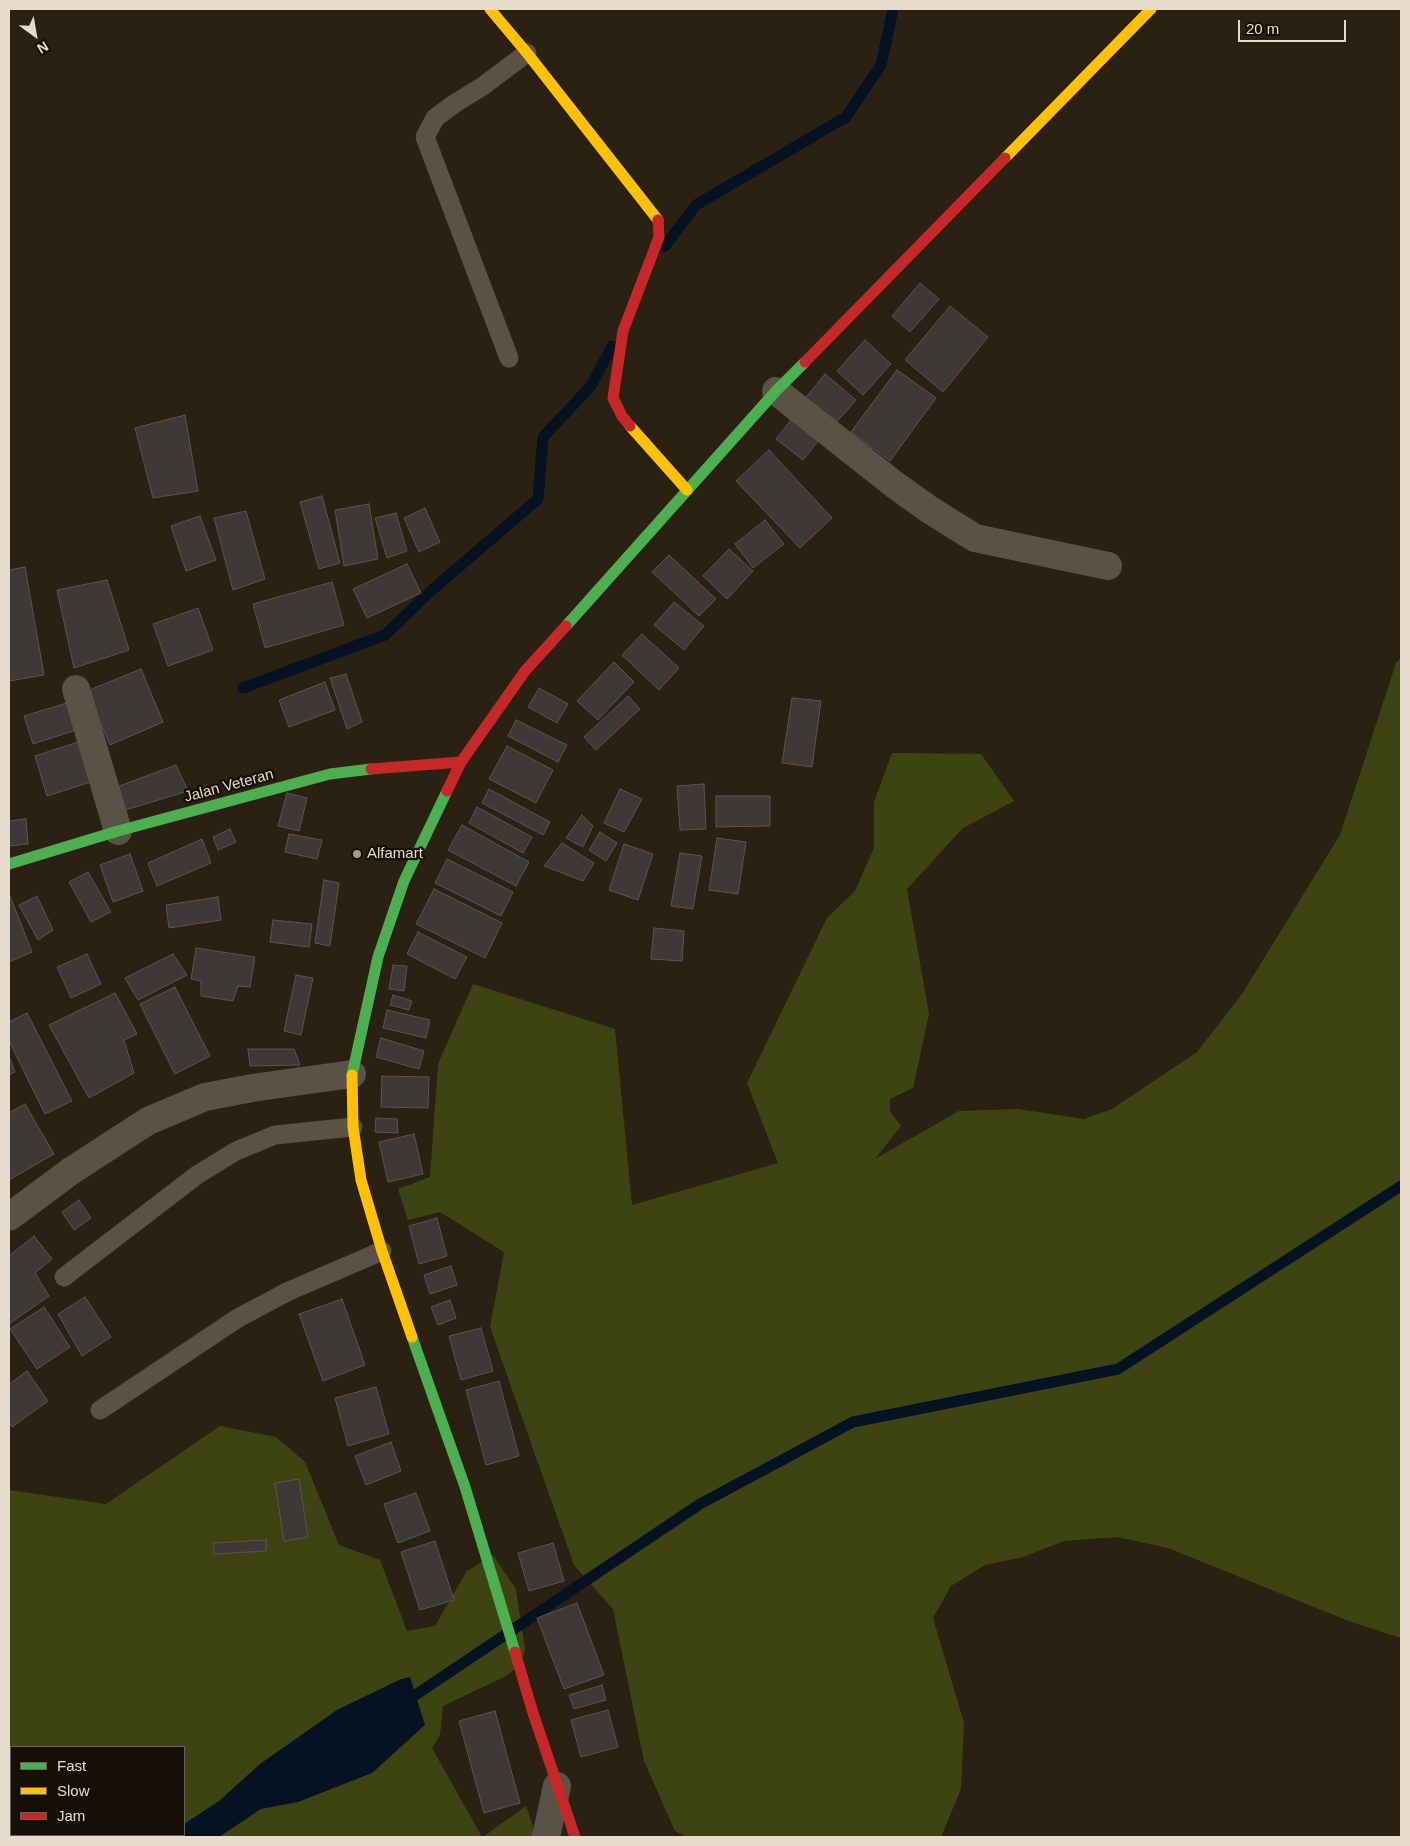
<!DOCTYPE html>
<style>
body{margin:0}
#map{position:relative;width:1410px;height:1846px;overflow:hidden;background:#2a2112;font-family:Arial,sans-serif}
canvas{display:block}
.frame{position:absolute;inset:0;border:10px solid #e7dccc;pointer-events:none}
.legend{position:absolute;left:10px;top:1746px;width:175px;height:90px;box-sizing:border-box;background:#160f05;border:1px solid #6a6155;margin:0;padding:6px 9px;list-style:none;font-size:15px;color:#e7dccc}
.legend li{display:flex;align-items:center;gap:10px;height:25px}
.legend b{width:25px;border:1px solid #6a6155}
.north{position:absolute;left:10px;top:10px;width:50px;height:50px;-webkit-text-stroke:4px #160f05;paint-order:stroke;rotate:148deg;font-size:14px;font-weight:700;line-height:20px;text-align:center;color:#e7dccc}
.north::after{content:'';display:block;margin:auto;width:18px;height:22px;background:#e7dccc;clip-path:polygon(50% 0,100% 100%,50% 72%,0 100%)}
.scale{position:absolute;left:1238px;top:20px;width:108px;height:22px;box-sizing:border-box;border:2px solid #e7dccc;border-top:0;padding-left:6px;font-size:15px;line-height:18px;white-space:nowrap;color:#e7dccc;-webkit-text-stroke:4px #160f05;paint-order:stroke}
</style>
<div id="map">
<canvas width="1410" height="1846"></canvas>
<div class="frame"></div>
<ul class="legend">
<li><b style="height:6px;background:#4caf50"></b>Fast</li>
<li><b style="height:6px;background:#ffc107"></b>Slow</li>
<li><b style="height:6px;background:#c62828"></b>Jam</li>
</ul>
<div class="north">N</div>
<div class="scale">20 m</div>
</div>
<script>
const ctx = document.querySelector('canvas').getContext('2d');
ctx.lineJoin = 'round';
function paint(path, color) { ctx.fillStyle = color; ctx.fill(path, 'evenodd'); }
const shape = rows => new Path2D(rows.map(r => 'M' + r).join(''));
function trace(path, color, width, dash) { ctx.strokeStyle = color; ctx.lineWidth = width; ctx.lineCap = dash ? 'butt' : 'round'; ctx.setLineDash(dash || []); ctx.stroke(path); }
function drawText(font, color, halo, rows, align = 'center') {
  ctx.font = font + ' Arial,sans-serif'; ctx.lineWidth = 4.5; ctx.setLineDash([]); ctx.textBaseline = 'middle'; ctx.strokeStyle = halo; ctx.fillStyle = color; for (const [text, x, y, turn = 0] of rows) {
    ctx.save(); ctx.translate(x, y); ctx.rotate((+turn || 0) * Math.PI / 180); ctx.textAlign = isNaN(turn) ? turn : align; if (halo) ctx.strokeText(text, 0, 0); ctx.fillText(text, 0, 0); ctx.restore();
  }
}
paint(shape([
 [1401,658,1401,1638,1346,1620,1168,1548,1117,1537,1064,1541,1023,1557,985,1565,951,1586,933,1618,964,1723,961,1789,941,1837,687,1837,675,1831,644,1761,613,1609,574,1565,490,1327,504,1252,440,1212,408,1220,398,1189,430,1177,438,1064,473,984,615,1029,632,1205,778,1163,747,1083,827,918,855,891,874,848,874,802,892,753,981,754,1014,801,963,828,907,889,929,1014,913,1088,890,1099,890,1111,901,1126,875,1159,959,1111,1018,1109,1084,1119,1112,1109,1197,1052,1242,994,1340,835,1396,663],
 [220,1426,276,1437,305,1462,339,1545,380,1560,407,1631,435,1626,467,1571,493,1555,516,1589,525,1649,521,1664,506,1676,443,1706,440,1735,432,1748,482,1837,9,1837,9,1490,106,1504],
 [11,1747,184,1747,184,1835,11,1835],
 [526,1806,537,1837,483,1837]
]), '#3e4411');
paint(shape([
 [410,1677,425,1725,372,1773,298,1802,261,1809,219,1837,164,1837,167,1835,184,1835,184,1824,219,1801,260,1764,337,1710,401,1679]
]), '#041221');
trace(shape([
 [665,246,696,205,846,117,881,65,893,9],
 [243,688,385,635,432,590,538,499,543,437,591,386,612,346],
 [405,1702,700,1504,853,1422,1118,1369,1401,1186]
]), '#041221', 11);
const building = shape([
 [920,283,939,299,910,332,892,316,920,283],
 [950,306,988,337,943,392,905,360,950,306],
 [865,340,891,364,863,395,837,371,865,340],
 [897,370,936,398,890,461,851,432,897,370],
 [825,374,856,400,833,426,803,401,825,374],
 [185,415,198,491,153,498,135,428,185,415],
 [795,415,822,436,803,460,776,439,795,415],
 [769,450,832,518,800,548,736,481,769,450],
 [322,496,340,563,319,569,300,502,322,496],
 [369,504,378,559,344,566,335,510,369,504],
 [425,508,440,542,419,552,404,518,425,508],
 [246,511,265,579,233,590,214,518,246,511],
 [396,513,407,551,387,558,375,518,396,513],
 [200,516,216,560,186,571,171,526,200,516],
 [765,520,784,544,753,568,735,544,765,520],
 [729,549,753,571,727,599,703,576,729,549],
 [669,555,716,599,699,616,652,572,669,555],
 [407,564,421,593,367,618,353,589,407,564],
 [25,567,44,675,9,681,9,570,25,567],
 [107,580,129,650,74,668,57,590,107,580],
 [332,582,344,625,265,648,253,604,332,582],
 [674,602,704,626,684,650,654,625,674,602],
 [198,608,213,650,168,666,153,624,198,608],
 [642,634,679,668,659,690,622,655,642,634],
 [614,662,634,682,598,720,577,701,614,662],
 [141,669,163,722,110,745,87,691,141,669],
 [346,674,362,722,347,729,330,678,346,674],
 [325,682,335,710,289,727,279,700,325,682],
 [539,688,568,704,557,723,528,707,539,688],
 [628,696,640,709,596,750,584,737,628,696],
 [792,698,821,701,812,767,782,763,792,698],
 [70,702,79,729,33,744,24,716,70,702],
 [516,720,567,745,558,762,508,736,516,720],
 [84,740,97,780,47,796,35,756,84,740],
 [507,746,553,770,536,803,489,779,507,746],
 [176,765,188,791,122,811,114,788,176,765],
 [704,784,706,829,680,830,677,786,704,784],
 [489,789,550,822,543,835,482,803,489,789],
 [620,789,642,799,624,832,604,823,620,789],
 [287,793,307,798,299,831,278,826,287,793],
 [716,796,770,796,770,826,716,827,716,796],
 [477,807,532,837,523,853,469,823,477,807],
 [582,815,593,826,583,847,566,838,582,815],
 [26,819,28,844,9,846,9,821,26,819],
 [462,825,529,862,516,886,448,850,462,825],
 [230,829,236,842,218,850,213,837,230,829],
 [600,832,617,843,606,861,589,850,600,832],
 [289,834,322,840,317,859,285,852,289,834],
 [717,838,746,842,738,894,709,890,717,838],
 [202,839,211,863,157,886,148,863,202,839],
 [562,843,594,863,583,881,544,866,562,843],
 [624,844,653,854,638,900,609,890,624,844],
 [680,853,702,856,693,909,671,906,680,853],
 [130,854,143,891,113,902,100,865,130,854],
 [447,859,513,892,501,916,435,883,447,859],
 [88,872,111,912,91,922,69,882,88,872],
 [324,880,339,883,330,946,315,943,324,880],
 [434,889,502,923,485,958,416,924,434,889],
 [10,896,32,952,9,962,9,897,10,896],
 [37,896,53,930,38,940,19,905,37,896],
 [218,897,221,920,169,928,166,905,218,897],
 [273,920,312,924,309,947,270,942,273,920],
 [654,928,684,931,682,961,651,959,654,928],
 [418,932,467,957,455,979,407,954,418,932],
 [196,948,255,957,250,987,238,986,233,1001,201,996,201,981,191,979,196,948],
 [87,954,101,984,71,998,57,967,87,954],
 [173,954,187,975,138,1000,125,978,173,954],
 [393,965,407,966,404,991,389,989,393,965],
 [296,975,313,978,301,1035,284,1031,296,975],
 [175,987,210,1056,175,1074,140,1004,175,987],
 [115,993,137,1034,124,1040,134,1073,89,1098,49,1025,115,993],
 [393,995,412,1001,409,1010,390,1005,393,995],
 [387,1010,430,1020,426,1038,383,1028,387,1010],
 [27,1013,72,1101,45,1114,9,1041,9,1022,27,1013],
 [381,1038,424,1051,419,1069,376,1057,381,1038],
 [248,1049,294,1049,300,1065,250,1066,248,1049],
 [9,1056,15,1072,9,1075,9,1056],
 [382,1076,429,1077,428,1108,381,1107,382,1076],
 [25,1104,54,1154,9,1180,9,1113,25,1104],
 [376,1118,397,1119,398,1133,375,1132,376,1118],
 [414,1134,423,1174,388,1182,379,1142,414,1134],
 [79,1200,91,1218,74,1230,62,1212,79,1200],
 [437,1218,447,1256,419,1264,409,1226,437,1218],
 [34,1236,52,1259,35,1273,49,1296,9,1324,9,1256,34,1236],
 [451,1266,457,1285,430,1294,424,1275,451,1266],
 [85,1297,111,1337,82,1356,58,1314,85,1297],
 [342,1299,365,1365,323,1381,299,1314,342,1299],
 [450,1300,456,1318,438,1325,431,1307,450,1300],
 [44,1307,70,1347,37,1369,10,1329,44,1307],
 [481,1328,493,1371,461,1380,449,1336,481,1328],
 [27,1371,48,1401,12,1427,9,1422,9,1384,27,1371],
 [499,1381,519,1456,486,1465,466,1390,499,1381],
 [376,1387,389,1434,348,1446,335,1398,376,1387],
 [391,1442,401,1471,366,1485,355,1456,391,1442],
 [299,1479,308,1537,284,1541,275,1483,299,1479],
 [416,1493,430,1531,398,1543,384,1504,416,1493],
 [266,1540,266,1551,214,1554,213,1543,266,1540],
 [435,1541,454,1600,420,1610,401,1552,435,1541],
 [553,1543,564,1581,529,1591,518,1553,553,1543],
 [577,1603,604,1675,564,1689,537,1618,577,1603],
 [602,1685,606,1700,574,1709,569,1695,602,1685],
 [608,1710,618,1747,581,1757,571,1720,608,1710],
 [495,1711,520,1803,484,1813,459,1721,495,1711]
]);
paint(building, '#3e3836');
trace(building, '#5b5453', 1);
trace(shape([
 [509,358,425,137,435,118,454,104,483,86,527,53],
 [64,1277,197,1175,236,1151,275,1135,353,1127],
 [100,1410,238,1318,289,1291,382,1251]
]), '#595247', 19);
trace(shape([
 [776,391,895,485,930,510,975,538,1108,566],
 [76,689,118,831],
 [9,1217,71,1171,148,1121,205,1097,252,1088,352,1074],
 [546,1837,557,1786]
]), '#595247', 28);
trace(shape([
 [566,626,776,391,805,362],
 [9,864,118,831,330,774,371,769],
 [352,1075,378,957,404,881,447,791],
 [412,1337,465,1487,515,1652]
]), '#4caf50', 11);
trace(shape([
 [490,9,527,53,658,220],
 [1005,158,1151,9],
 [630,426,687,490],
 [352,1075,353,1127,361,1180,382,1251,412,1337]
]), '#ffc107', 11);
trace(shape([
 [805,362,1005,158],
 [630,426,622,416,613,398,623,331,659,237,658,220],
 [371,769,461,762],
 [447,791,461,762,525,671,566,626],
 [515,1652,533,1713,575,1837]
]), '#c62828', 11);
for (const [x, y, r, color] of [
 [357,854,5,"#a59b8b"]
]) { const dot = new Path2D(); dot.arc(x, y, r, 0, 2 * Math.PI); ctx.fillStyle = color; ctx.fill(dot); trace(dot, '#160f05', 2); }
drawText('15px', '#e7dccc', '#160f05', [
 ["Jalan Veteran",229,786,-15]
]);
drawText('15px', '#e7dccc', '#160f05', [
 ["Alfamart",367,854]
], 'left');
</script>
